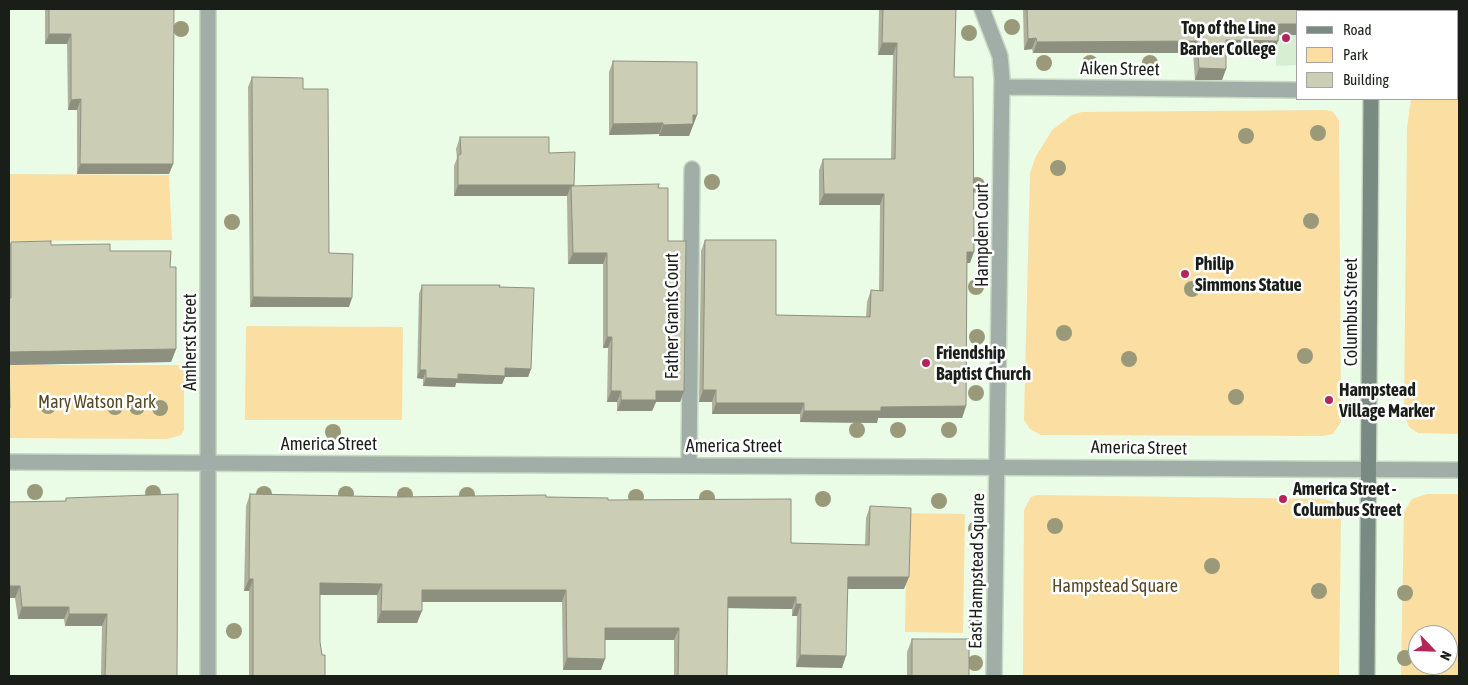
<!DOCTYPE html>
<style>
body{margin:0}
#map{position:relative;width:1468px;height:685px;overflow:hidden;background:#eafce6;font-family:"Asap Condensed",sans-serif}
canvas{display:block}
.frame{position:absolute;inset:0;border:10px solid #191f18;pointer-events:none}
.legend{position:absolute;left:1296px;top:10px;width:162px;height:90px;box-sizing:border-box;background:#fff;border:1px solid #a3a5a3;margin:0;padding:6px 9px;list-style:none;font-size:15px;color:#191f18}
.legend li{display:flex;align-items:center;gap:10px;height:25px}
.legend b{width:25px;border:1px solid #a3a5a3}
.north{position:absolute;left:1408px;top:625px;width:50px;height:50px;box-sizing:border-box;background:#fff;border:1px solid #a3a5a3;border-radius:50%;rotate:114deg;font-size:14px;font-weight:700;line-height:20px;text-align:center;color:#191f18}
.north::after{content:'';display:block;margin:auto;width:18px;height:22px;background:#b52658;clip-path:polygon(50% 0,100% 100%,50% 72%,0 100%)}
</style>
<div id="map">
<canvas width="1468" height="685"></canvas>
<div class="frame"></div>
<ul class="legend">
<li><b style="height:6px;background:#788a82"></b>Road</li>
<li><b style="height:14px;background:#fadea2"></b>Park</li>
<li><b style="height:14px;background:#cbceb5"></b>Building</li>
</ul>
<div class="north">N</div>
</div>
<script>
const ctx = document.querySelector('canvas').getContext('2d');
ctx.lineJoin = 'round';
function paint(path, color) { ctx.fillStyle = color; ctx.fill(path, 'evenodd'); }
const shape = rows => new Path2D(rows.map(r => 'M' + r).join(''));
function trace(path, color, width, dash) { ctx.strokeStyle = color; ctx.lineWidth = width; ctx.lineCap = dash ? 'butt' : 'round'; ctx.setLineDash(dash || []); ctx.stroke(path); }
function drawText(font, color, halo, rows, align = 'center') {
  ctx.font = font + ' "Asap Condensed",sans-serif'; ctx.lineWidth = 5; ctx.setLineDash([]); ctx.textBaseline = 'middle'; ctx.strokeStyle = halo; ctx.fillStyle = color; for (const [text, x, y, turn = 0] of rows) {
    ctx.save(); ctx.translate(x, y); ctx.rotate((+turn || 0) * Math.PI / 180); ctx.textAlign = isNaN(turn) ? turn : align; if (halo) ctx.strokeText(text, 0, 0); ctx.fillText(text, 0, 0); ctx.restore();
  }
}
paint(shape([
 [1276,9,1343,9,1343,11,1297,11,1297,65,1276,66]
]), '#d8eed3');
paint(shape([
 [1457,54,1459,54,1459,434,1418,433,1409,427,1404,413,1407,128,1411,99,1457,99],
 [1325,110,1332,111,1339,120,1341,422,1333,434,1322,436,1041,435,1030,429,1024,420,1030,174,1035,158,1052,130,1072,115,1082,112],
 [9,174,169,175,172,240,9,241],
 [246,326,403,327,402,420,245,420],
 [9,365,184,365,184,430,181,435,167,439,9,438],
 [1427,494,1459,494,1459,676,1401,676,1404,512,1412,499],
 [1418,635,1448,635,1448,665,1418,665],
 [1037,495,1325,499,1333,502,1340,510,1341,515,1339,676,1023,676,1024,510,1031,497],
 [907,513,965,514,963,633,905,632]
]), '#fadea2');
const street = shape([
 [208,9,208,676],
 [982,9,1000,56,1002,78,994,676],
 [1457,32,1459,32],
 [1002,87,1297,90],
 [9,462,1459,470],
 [689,464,692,169]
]);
const secondary = shape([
 [1371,11,1371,9],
 [1367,676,1371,99]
]);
trace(street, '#c9d9c5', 18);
trace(secondary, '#c9d9c5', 18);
trace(street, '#a1ada7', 15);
trace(secondary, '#788a82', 15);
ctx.fillStyle = '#9a997a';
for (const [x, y] of [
 [1012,27],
 [181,29],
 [969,33],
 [1044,63],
 [1090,63],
 [1150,63],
 [1318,133],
 [1246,136],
 [1058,168],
 [712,182],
 [977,185],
 [1311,221],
 [232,222],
 [976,287],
 [1192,289],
 [1064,333],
 [977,337],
 [1305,356],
 [1129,359],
 [976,393],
 [1236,397],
 [48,406],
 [115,407],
 [137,407],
 [160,408],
 [857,430],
 [898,430],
 [949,430],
 [333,432],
 [35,492],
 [153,493],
 [264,494],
 [346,494],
 [405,495],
 [467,495],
 [636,497],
 [707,498],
 [823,499],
 [939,501],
 [1055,526],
 [976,529],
 [1212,566],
 [1319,591],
 [1405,593],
 [976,624],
 [234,631],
 [1405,658],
 [975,663]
]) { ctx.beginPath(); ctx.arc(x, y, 8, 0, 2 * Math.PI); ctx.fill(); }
paint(shape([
 [45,9,174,9,173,164,169,174,77,174,77,110,68,110,67,44,45,44],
 [879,9,956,9,954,77,970,263,967,263,966,406,962,418,878,418,877,423,800,422,800,414,712,414,712,402,699,402,701,251,705,240,776,315,866,317,867,302,871,290,879,291,880,205,819,205,819,170,823,159,891,159,893,55,878,55],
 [1023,9,1332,9,1297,35,1278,35,1274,52,1226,51,1226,69,1222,80,1195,80,1193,53,1033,53,1032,49,1024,50],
 [613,61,697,115,689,136,659,136,659,134,609,135,609,72],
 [252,77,303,89,329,253,349,307,250,307,248,87],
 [460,137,549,153,574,185,574,186,658,188,668,241,684,391,680,402,656,402,652,411,617,411,617,402,607,402,608,348,603,348,603,264,568,264,567,196,454,196,454,166,457,158,456,149],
 [11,242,110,251,170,267,176,349,171,362,9,365,9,411,9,247],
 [422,285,499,287,531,369,528,377,505,377,502,384,456,383,455,387,423,386,423,379,417,378,419,294],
 [250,494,399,497,546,497,608,500,791,543,865,545,866,518,870,506,904,589,847,589,842,668,796,667,797,616,792,616,792,609,728,608,727,676,674,676,674,640,605,640,601,670,563,670,562,602,422,602,417,623,377,623,377,595,320,595,320,642,325,676,249,676,249,591,244,591,246,506],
 [66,498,177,676,101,676,102,626,65,626,64,619,18,619,15,598,9,598,9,502,65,501],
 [912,639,969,676,907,676,907,652]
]), '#afb19c');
paint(shape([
 [1279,24,1297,24,1297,35,1274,35],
 [49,34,71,34,67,44,45,44],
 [1036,38,1032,49,1024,50,1028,39],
 [1226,40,1278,41,1274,52,1222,51],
 [1197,41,1193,53,1033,53,1037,42],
 [882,43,897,43,893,55,878,55],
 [1199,68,1226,69,1222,80,1195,80],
 [81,99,77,110,68,110,71,100],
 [693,115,697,115,689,136,659,136,663,125],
 [663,123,659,134,609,135,613,124],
 [80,164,173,164,169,174,77,174],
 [458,185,574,185,571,194,571,186,567,196,454,196],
 [824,194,884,194,880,205,819,205],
 [967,252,974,252,970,263,963,263],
 [573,253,607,253,603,264,568,264],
 [253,297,352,298,349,307,250,307],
 [607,337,612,337,608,348,603,348],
 [176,349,171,362,9,365,9,352],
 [505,368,531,369,528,377,505,377,502,384,456,383,455,387,423,386,426,378],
 [420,370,426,370,423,379,417,378],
 [703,390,716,390,712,402,699,402],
 [611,391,621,391,617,402,607,402],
 [656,391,684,391,680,402,656,402,652,411,617,411,621,400],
 [716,403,804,403,800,414,712,414],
 [966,406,962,418,878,418,877,423,800,422,804,411,881,407],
 [848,577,909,577,904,589,843,589],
 [249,579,253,579,249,591,244,591],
 [320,583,382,584,377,595,315,595],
 [9,586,20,586,15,598,9,598],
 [422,590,566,590,562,602,417,602],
 [728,597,796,597,792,609,723,608],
 [796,604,801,604,797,616,792,616],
 [22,607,69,607,64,619,18,619],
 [381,611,422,611,417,623,377,623],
 [69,614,107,614,102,626,65,626],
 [605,628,679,628,674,640,601,640],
 [800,655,846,656,842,668,796,667],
 [567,658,605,659,601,670,563,670]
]), '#8e907f');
const building = shape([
 [49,9,174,9,173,164,80,164,81,99,71,100,71,34,49,34,49,9],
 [883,9,956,9,954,77,973,77,974,252,967,252,966,406,881,407,881,411,804,411,804,403,716,403,716,390,703,390,705,240,776,240,776,315,870,317,871,290,883,291,884,194,824,194,823,159,895,159,897,43,882,43,883,9],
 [1027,9,1332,9,1332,11,1297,11,1297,24,1279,24,1278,41,1226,40,1226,69,1199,68,1197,41,1037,42,1036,38,1028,39,1027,9],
 [613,61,697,62,697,115,693,115,693,124,663,125,663,123,613,124,613,61],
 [252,77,303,78,303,89,328,89,329,253,353,254,352,298,253,297,252,77],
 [460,137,549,137,549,153,575,152,574,185,458,185,458,155,461,154,460,137],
 [659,184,658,188,668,188,668,241,686,241,684,391,656,391,656,400,621,400,621,391,611,391,612,337,607,337,607,253,573,253,571,186,659,184],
 [51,241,51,245,110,244,110,251,171,251,170,267,176,267,176,349,9,352,10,408,9,408,9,298,11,298,11,242,51,241],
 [422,285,500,285,499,287,534,288,531,369,505,368,505,376,458,374,458,379,426,378,426,370,420,370,422,285],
 [178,494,177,676,105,676,107,614,69,614,69,607,22,607,20,586,9,586,9,502,66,501,66,498,178,494],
 [250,494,399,497,546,495,546,497,608,498,608,500,791,499,791,543,869,545,870,506,911,508,909,577,848,577,846,656,800,655,801,604,796,604,796,597,728,597,727,676,678,676,679,628,605,628,605,659,567,658,566,590,422,590,422,611,381,611,382,584,320,583,320,642,322,655,325,655,325,676,253,676,253,579,249,579,250,494],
 [912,639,969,639,969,676,912,676,912,639]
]);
paint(building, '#cbceb5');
trace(building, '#8e907f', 1);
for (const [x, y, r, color] of [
 [1286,38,5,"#b52658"],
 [1185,274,5,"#b52658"],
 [926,363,5,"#b52658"],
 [1329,400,5,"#b52658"],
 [1283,499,5,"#b52658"]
]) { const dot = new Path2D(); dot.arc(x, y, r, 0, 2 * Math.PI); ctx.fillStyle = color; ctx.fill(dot); trace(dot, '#fff', 2); }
drawText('bold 18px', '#191f18', '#fff', [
 ["Top of the Line",1276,28,"right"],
 ["Barber College",1276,49,"right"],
 ["Philip",1195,264],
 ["Simmons Statue",1195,285],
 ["Friendship",936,353],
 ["Baptist Church",936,374],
 ["Hampstead",1339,390],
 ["Village Marker",1339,411],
 ["America Street -",1293,489],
 ["Columbus Street",1293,510]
], 'left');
drawText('18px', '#191f18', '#fff', [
 ["Aiken Street",1120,69,1],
 ["Hampden Court",982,235,-90],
 ["Columbus Street",1351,312,-90],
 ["Father Grants Court",672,316,-90],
 ["Amherst Street",190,342,-90],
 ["America Street",329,444],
 ["America Street",734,446],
 ["America Street",1139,448,1],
 ["East Hampstead Square",977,571,-89]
]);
drawText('18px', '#584821', '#fff', [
 ["Mary Watson Park",97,402],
 ["Hampstead Square",1115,586]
]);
</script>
